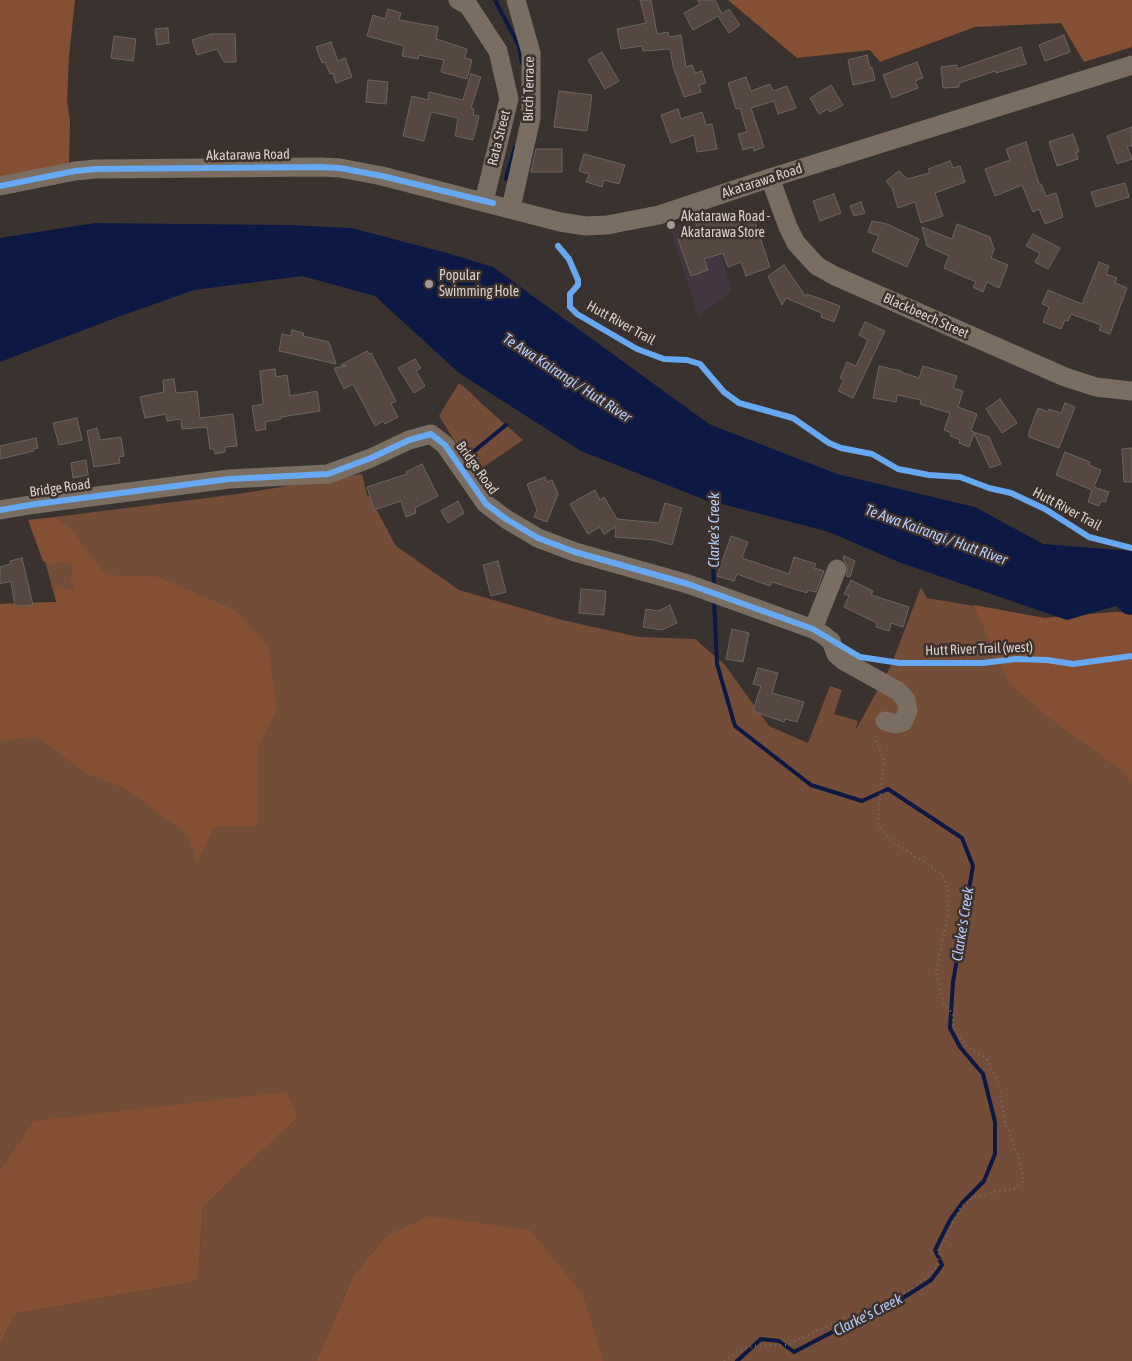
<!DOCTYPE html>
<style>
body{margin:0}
canvas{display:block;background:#3a322f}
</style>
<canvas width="1132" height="1361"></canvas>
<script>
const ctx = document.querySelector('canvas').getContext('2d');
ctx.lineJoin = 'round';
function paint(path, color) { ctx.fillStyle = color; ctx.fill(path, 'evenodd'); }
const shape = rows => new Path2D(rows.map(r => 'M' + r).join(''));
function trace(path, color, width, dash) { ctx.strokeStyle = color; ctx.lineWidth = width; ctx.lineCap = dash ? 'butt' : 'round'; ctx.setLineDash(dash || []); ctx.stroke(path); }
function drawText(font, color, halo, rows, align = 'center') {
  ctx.font = font + ' "Asap Condensed",sans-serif'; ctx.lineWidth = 5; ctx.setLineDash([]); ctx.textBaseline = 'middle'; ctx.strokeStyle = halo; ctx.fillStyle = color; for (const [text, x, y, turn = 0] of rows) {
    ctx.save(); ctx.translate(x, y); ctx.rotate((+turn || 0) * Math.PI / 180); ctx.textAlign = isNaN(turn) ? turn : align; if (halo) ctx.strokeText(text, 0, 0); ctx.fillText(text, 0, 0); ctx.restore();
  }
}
paint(shape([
 [709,215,732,292,698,316,670,229]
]), '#443641');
paint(shape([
 [459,383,470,392,482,404,523,440,475,473,467,457,461,451,439,416],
 [362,474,367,496,369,496,396,546,459,590,562,620,639,637,695,639,725,665,769,726,808,743,830,686,842,690,834,714,858,721,855,731,891,666,921,587,927,598,1045,618,1115,612,1132,613,1132,1361,604,1361,584,1296,386,1236,354,1274,316,1361,0,1361,0,1344,15,1314,198,1281,203,1207,298,1117,33,1121,0,1170,0,604,56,602,38,535,70,528,55,517,238,494]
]), '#744d39');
paint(shape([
 [0,0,75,0,69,57,67,100,70,121,69,163,0,177],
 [728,0,1132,0,1132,47,1084,62,1061,23,975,27,880,62,870,50,797,58],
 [55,517,70,528,106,575,155,576,235,610,268,645,277,709,258,746,258,826,214,827,197,862,188,835,125,788,87,774,36,736,0,741,0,604,56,602,55,586,76,591,70,577,74,566,61,561,51,565,43,561,28,520],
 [974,605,1045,618,1115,612,1132,613,1132,783,1123,771,1048,717,1009,683],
 [286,1092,298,1117,203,1207,198,1281,15,1314,0,1344,0,1170,33,1121],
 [429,1216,530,1230,584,1296,604,1361,316,1361,354,1274,386,1236]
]), '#844f33');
paint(shape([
 [95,223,288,225,351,228,447,253,493,267,709,424,837,474,975,507,1043,544,1132,551,1132,615,1125,614,1116,606,1067,620,901,563,829,532,715,502,713,487,713,503,581,451,459,373,375,296,302,276,194,290,115,318,0,362,0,238]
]), '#0b1944');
trace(shape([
 [495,0,519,46,522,64],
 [506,179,515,147],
 [467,457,506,425],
 [714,587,712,543,714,484],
 [714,599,717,664,735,726,811,785,862,801,888,789,962,838,973,866,953,982,950,1028,960,1047,983,1074,995,1122,995,1154,984,1181,963,1202,950,1220,935,1250,942,1265,931,1280,903,1298,863,1316,794,1352,779,1341,761,1339,737,1361]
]), '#0b1944', 4);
const building = shape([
 [640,0,651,0,657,34,668,32,669,37,681,35,686,67,692,65,695,73,702,71,706,83,699,85,701,92,684,97,673,66,670,49,643,51,642,46,621,49,617,29,646,23,640,0],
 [698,0,715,0,722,14,729,9,740,25,729,33,718,16,693,30,684,13,700,4,698,0],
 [388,9,401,13,399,20,438,27,436,39,467,49,465,58,472,60,467,79,441,72,444,60,419,55,418,59,402,56,404,46,367,36,373,15,385,19,388,9],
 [168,28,169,43,157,45,155,29,168,28],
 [211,34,235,34,236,62,224,62,217,49,197,55,192,40,211,34],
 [1064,35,1070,52,1045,61,1039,45,1064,35],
 [114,36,136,39,133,61,111,58,114,36],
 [331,42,338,61,345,58,352,77,336,83,333,73,330,74,325,62,322,63,316,47,331,42],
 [1021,47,1026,64,996,73,995,71,959,83,959,87,943,88,941,67,957,65,957,69,1021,47],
 [602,52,619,81,605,89,588,60,602,52],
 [867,55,870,68,872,67,875,80,853,85,848,60,867,55],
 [917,62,923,78,915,81,918,88,892,98,883,75,917,62],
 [471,74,481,77,471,108,474,109,473,115,479,116,473,140,455,136,458,118,431,112,424,141,403,136,412,96,428,100,429,92,463,100,471,74],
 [746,77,751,91,770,84,773,91,787,86,796,108,778,114,774,101,751,108,764,147,754,151,753,147,743,150,738,134,747,132,740,108,736,109,728,83,746,77],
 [368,80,388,82,386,104,366,102,368,80],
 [831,85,843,105,830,112,828,109,819,114,810,98,831,85],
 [559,91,592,95,587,131,554,127,559,91],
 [678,109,681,119,702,112,706,125,712,124,717,149,697,152,694,135,671,143,661,115,678,109],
 [1132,127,1132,146,1127,146,1132,159,1117,164,1107,136,1132,127],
 [1073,134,1079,152,1076,152,1078,159,1057,166,1049,142,1073,134],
 [1026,142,1039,184,1041,184,1046,196,1056,193,1063,217,1045,224,1039,209,1033,212,1022,185,995,196,985,169,1010,160,1006,149,1026,142],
 [536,149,562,149,562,172,531,172,536,149],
 [584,154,625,165,619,184,604,180,602,187,586,182,589,174,579,171,584,154],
 [950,161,953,168,960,166,965,182,935,193,943,216,921,223,915,202,898,208,892,188,886,181,899,171,907,179,930,173,928,169,950,161],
 [1125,183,1129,197,1096,207,1091,192,1125,183],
 [834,194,841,213,820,221,813,201,834,194],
 [861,202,865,213,854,216,850,206,861,202],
 [741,212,742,215,749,213,751,220,754,219,770,267,746,276,741,262,728,267,723,253,704,259,708,270,691,276,678,239,699,232,694,219,705,216,708,224,741,212],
 [872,221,887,224,919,239,907,267,872,251,879,236,868,232,872,221],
 [957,224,990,237,994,249,991,258,1008,265,999,288,987,282,983,292,973,287,976,282,944,268,949,256,927,246,922,227,952,239,957,224],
 [1033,234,1060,248,1048,269,1035,262,1040,253,1026,246,1033,234],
 [1099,262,1109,266,1106,274,1117,278,1115,283,1127,288,1110,334,1099,330,1101,325,1071,314,1068,321,1065,320,1061,329,1043,322,1049,307,1042,304,1048,290,1082,304,1099,262],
 [784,265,806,297,807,294,840,306,834,322,821,317,822,314,819,312,786,298,782,305,768,276,784,265],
 [865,322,885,331,853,398,838,391,844,380,840,378,847,362,856,366,868,340,859,335,865,322],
 [292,330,304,333,303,336,329,342,336,364,279,351,282,334,291,336,292,330],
 [367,351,369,354,371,353,396,401,391,404,398,417,385,424,383,421,375,426,353,384,344,389,334,368,347,366,341,365,367,351],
 [415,359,421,368,416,371,425,386,414,393,398,368,415,359],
 [879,366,901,371,901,372,919,378,923,366,957,376,953,388,963,391,958,407,977,414,971,431,989,437,1001,464,990,468,974,433,969,447,959,443,960,440,950,436,951,433,944,430,950,413,920,404,921,400,897,395,896,402,873,398,879,366],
 [275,369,276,377,287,375,290,396,317,391,320,411,281,417,281,419,265,422,266,429,256,431,252,406,263,404,260,371,275,369],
 [174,379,176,393,197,391,200,418,233,414,237,446,225,447,225,452,215,454,214,449,210,449,207,427,182,429,181,419,167,421,166,414,145,418,140,397,164,392,163,380,174,379],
 [1000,399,1017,423,1002,433,986,409,1000,399],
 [1065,403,1075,407,1059,448,1029,437,1029,432,1038,408,1048,412,1049,409,1061,413,1065,403],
 [77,418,82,440,59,445,53,423,77,418],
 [97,428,100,440,121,437,124,456,119,457,120,463,94,467,87,431,97,428],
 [36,438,38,448,33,449,34,451,0,459,0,446,36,438],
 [1132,448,1132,482,1124,482,1122,449,1132,448],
 [1065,452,1090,462,1089,465,1101,470,1094,487,1109,492,1105,502,1101,501,1099,506,1088,502,1092,490,1056,475,1065,452],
 [86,460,88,475,73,478,71,463,86,460],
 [422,464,438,496,415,508,416,513,406,517,401,501,374,510,367,487,407,474,406,472,422,464],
 [545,477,547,482,552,480,558,494,547,522,534,517,537,510,527,484,545,477],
 [595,490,600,500,604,497,617,519,659,523,665,503,682,508,672,545,654,540,615,537,616,527,604,534,600,527,588,534,570,504,595,490],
 [458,501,464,513,448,523,441,511,458,501],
 [731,536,748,542,742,558,789,574,794,557,816,564,814,568,824,571,816,592,807,590,807,593,772,582,770,586,737,574,734,581,717,576,731,536],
 [844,556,855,561,850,577,846,576,848,567,843,559,844,556],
 [22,558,33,605,15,606,11,581,0,584,0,567,11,564,10,561,22,558],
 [498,561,506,592,491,596,483,565,498,561],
 [851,580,873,591,871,595,909,607,903,627,891,623,889,631,876,627,877,623,844,607,849,596,844,594,851,580],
 [581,589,606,591,604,615,579,613,581,589],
 [670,605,677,623,662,630,643,627,646,609,658,611,670,605],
 [732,629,749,633,743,662,726,659,732,629],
 [758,668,778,673,772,693,804,702,797,722,785,719,784,722,753,711,761,686,753,684,758,668]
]);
paint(building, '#564841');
trace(building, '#6b6461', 1);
trace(shape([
 [724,1361,737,1352,752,1346,787,1345,850,1315,886,1303,915,1287,937,1267,940,1249,961,1207,975,1197,994,1192,1014,1189,1024,1181,1018,1155,1005,1123,999,1084,987,1059,965,1045,953,1026,953,1014,944,1004,936,972,948,914,949,895,944,877,928,864,894,843,879,827,878,818,884,759,875,739,875,732]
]), '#756c64', 2.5, [1, 4]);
trace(shape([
 [458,0,468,5,498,51,509,99,484,201],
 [770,178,788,227,796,243,817,266,835,276,1065,377,1096,387,1132,391],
 [0,186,75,171,96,169,321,167,340,168,382,176,560,222,586,226,607,225,659,215,770,178,1132,65],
 [511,208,531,118,531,53,516,0],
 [0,510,36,504,229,479,328,474,371,458,409,440,431,434,445,445,486,504,506,519,538,538,575,552,688,584,813,629,822,634,831,641,836,654,844,661,898,691,906,700,908,711,903,722,895,724,885,721],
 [813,629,837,569]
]), '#796e61', 19);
trace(shape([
 [0,186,75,171,96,169,321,167,340,168,382,176,493,203],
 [558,246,569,259,578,280,578,285,570,294,570,307,577,314,637,349,664,359,687,360,700,364,724,392,739,403,793,418,829,443,841,448,872,454,898,469,929,475,960,477,989,488,1011,493,1045,509,1089,537,1132,548],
 [0,510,36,504,229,479,328,474,371,458,409,440,431,434,445,445,486,504,506,519,538,538,575,552,688,584,813,629,860,657,900,663,983,663,1016,659,1047,660,1073,664,1132,656]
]), '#66a8f1', 6);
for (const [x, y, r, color] of [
 [671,225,5,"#a19995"],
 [429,284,5,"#a19995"]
]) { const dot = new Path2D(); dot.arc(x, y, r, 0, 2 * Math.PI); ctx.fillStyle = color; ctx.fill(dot); trace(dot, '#3e312b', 2); }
drawText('14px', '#d9d0cc', '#3e312b', [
 ["Birch Terrace",529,89,-89],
 ["Rata Street",499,138,-76],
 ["Akatarawa Road",248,155,-1],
 ["Akatarawa Road",762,181,-18],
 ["Blackbeech Street",926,316,24],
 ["Hutt River Trail",621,323,29],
 ["Bridge Road",477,468,54],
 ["Bridge Road",60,488,-8],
 ["Hutt River Trail",1067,509,28],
 ["Hutt River Trail (west)",979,649,-2]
]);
drawText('14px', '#d9d0cc', '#3e312b', [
 ["Akatarawa Road -",681,217],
 ["Akatarawa Store",681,233],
 ["Popular",439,276],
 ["Swimming Hole",439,292]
], 'left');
drawText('italic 15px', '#b3cbfc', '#3e312b', [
 ["Te Awa Kairangi / Hutt River",567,378,33],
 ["Clarke's Creek",714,530,-90],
 ["Te Awa Kairangi / Hutt River",936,535,20],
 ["Clarke's Creek",963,924,-81],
 ["Clarke's Creek",868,1315,-27]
]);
</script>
